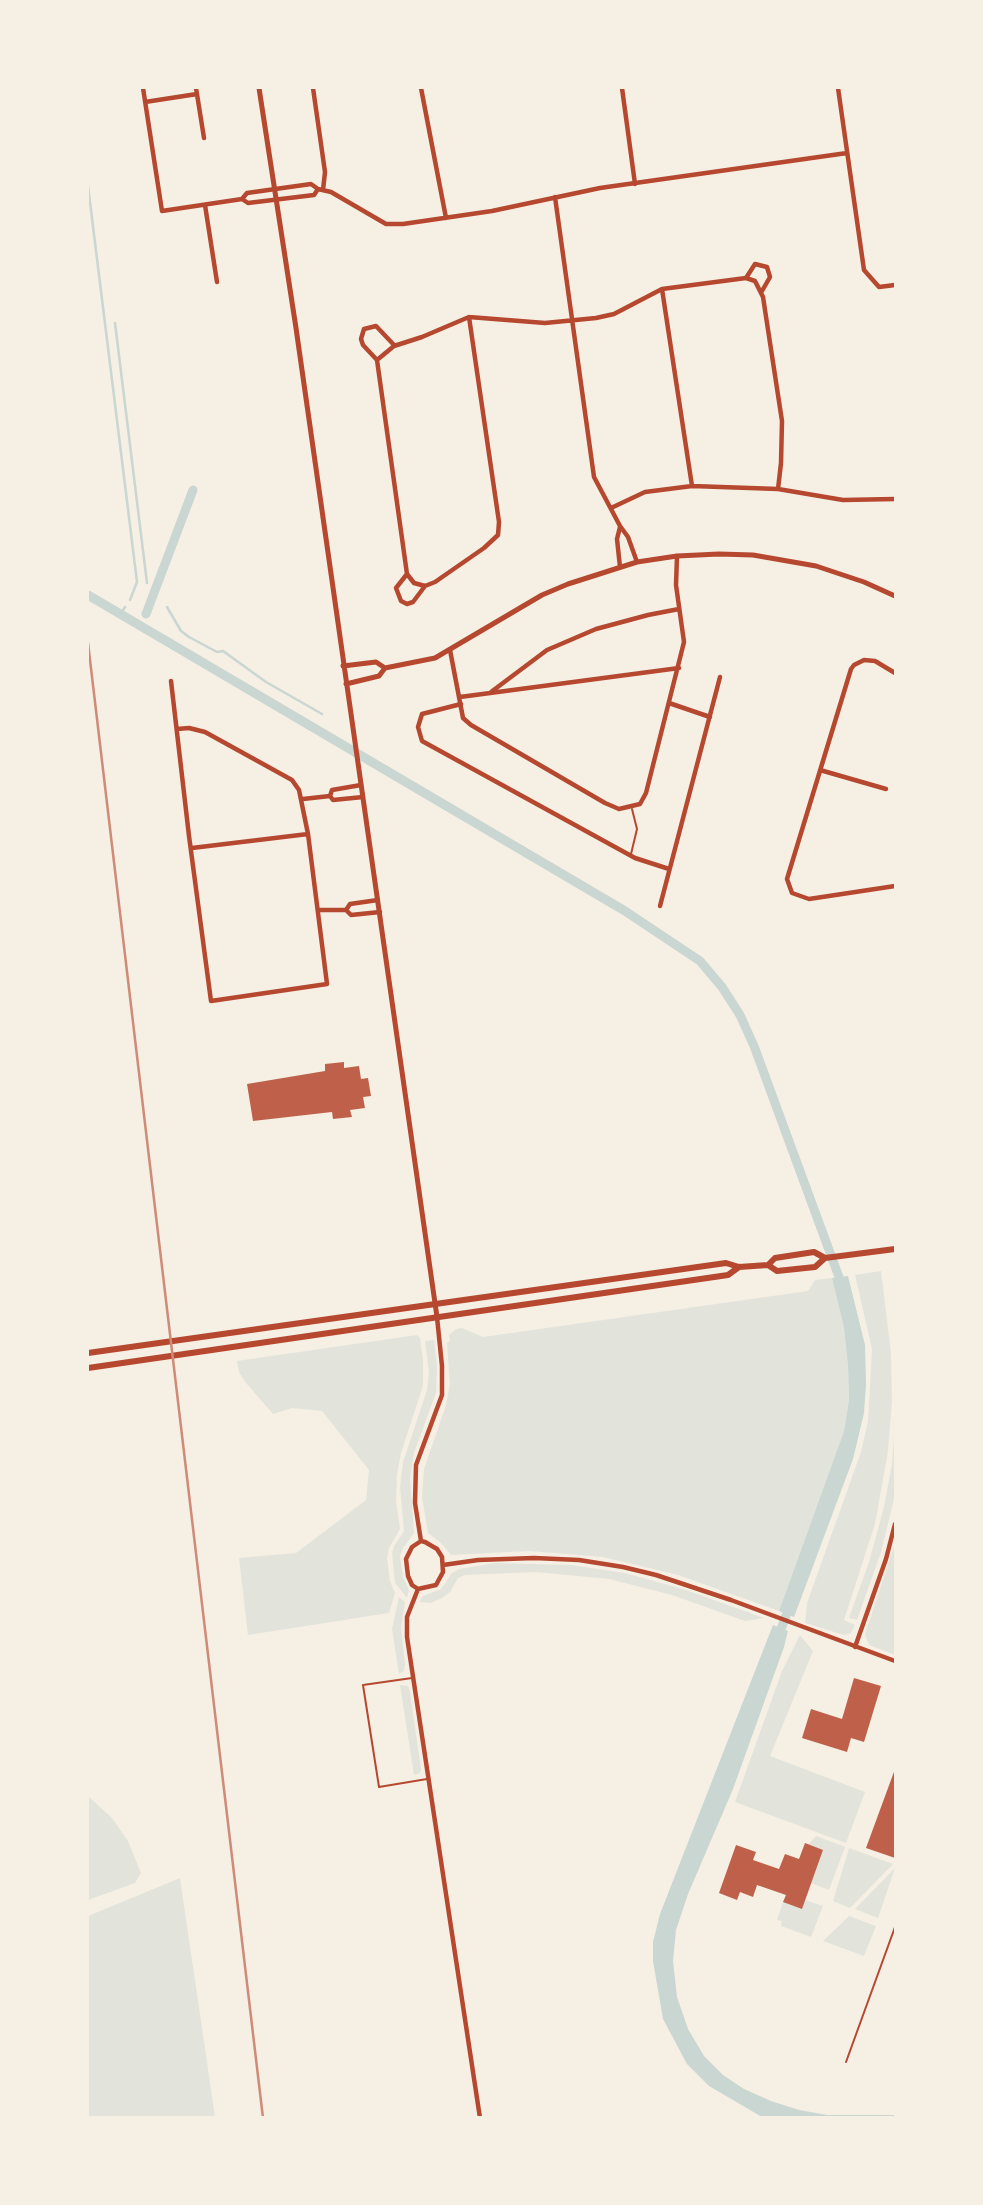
<!DOCTYPE html>
<style>
body{margin:0}
#map{position:relative;width:983px;height:2205px;overflow:hidden;background:#f6efe4;font-family:Lato,sans-serif}
canvas{display:block}
.frame{position:absolute;inset:0;border:89px solid #f6efe4;pointer-events:none}
</style>
<div id="map">
<canvas width="983" height="2205"></canvas>
<div class="frame"></div>
</div>
<script>
const ctx = document.querySelector('canvas').getContext('2d');
ctx.lineJoin = 'round';
function paint(path, color) { ctx.fillStyle = color; ctx.fill(path, 'evenodd'); }
const shape = rows => new Path2D(rows.map(r => 'M' + r).join(''));
function trace(path, color, width, dash) { ctx.strokeStyle = color; ctx.lineWidth = width; ctx.lineCap = dash ? 'butt' : 'round'; ctx.setLineDash(dash || []); ctx.stroke(path); }
paint(shape([
 [881,1271,891,1353,892,1401,888,1451,875,1524,844,1620,855,1625,851,1633,844,1635,805,1623,807,1603,861,1452,868,1421,872,1349,855,1275],
 [832,1278,844,1328,848,1366,849,1400,844,1431,779,1611,678,1575,603,1557,529,1551,451,1555,441,1543,428,1533,422,1497,424,1469,446,1405,450,1384,447,1343,450,1341,449,1335,456,1329,462,1328,483,1337,808,1291,815,1280],
 [417,1335,420,1338,423,1360,423,1386,401,1453,397,1475,396,1501,400,1529,389,1548,387,1558,390,1581,395,1593,389,1613,248,1635,239,1558,296,1553,366,1500,369,1470,322,1411,292,1408,273,1414,246,1383,239,1372,237,1361],
 [434,1340,437,1367,436,1393,414,1453,410,1478,414,1533,403,1548,400,1556,403,1577,409,1590,407,1598,395,1583,392,1554,394,1546,404,1531,400,1487,403,1462,427,1390,429,1373,425,1341],
 [895,1419,894,1499,881,1552,857,1620,849,1618,869,1562,884,1507,892,1464],
 [895,1543,895,1655,869,1645,865,1634],
 [495,1563,571,1565,625,1573,686,1590,764,1618,745,1621,672,1595,609,1579,536,1572,465,1575,458,1578,450,1592,442,1598,431,1603,419,1602,423,1596,441,1589,452,1573,459,1569],
 [399,1597,405,1602,401,1628,405,1664,404,1671,399,1674,392,1629],
 [800,1635,813,1651,770,1756,865,1792,846,1843,735,1802,782,1671],
 [400,1685,408,1686,410,1692,421,1769,420,1773,414,1775],
 [88,1796,112,1818,128,1841,141,1873,135,1883,88,1900],
 [816,1836,845,1847,829,1890,811,1883,823,1851,808,1845],
 [849,1848,893,1864,850,1908,833,1901],
 [895,1868,878,1918,855,1909],
 [180,1878,215,2117,88,2117,88,1916],
 [805,1900,823,1906,811,1937,781,1926,782,1921,777,1920,783,1902],
 [849,1916,876,1926,864,1956,823,1941]
]), '#e2e4dc');
paint(shape([
 [848,1276,865,1345,866,1385,864,1413,853,1459,794,1617,779,1611,844,1431,849,1400,848,1366,844,1328,832,1278],
 [773,1625,788,1631,784,1647,733,1789,688,1894,676,1930,673,1961,677,1997,688,2029,704,2056,723,2075,744,2089,771,2101,799,2110,827,2115,895,2115,895,2117,762,2117,709,2086,687,2064,663,2019,653,1961,653,1942,660,1914]
]), '#c9d6d2');
trace(shape([
 [88,186,137,582,130,600],
 [115,323,147,583],
 [167,607,181,631,189,637,217,652,223,651,266,682,322,714],
 [120,615,125,607]
]), '#c9d6d2', 2.5);
trace(shape([
 [88,595,625,911,700,961,722,987,740,1015,754,1046,843,1288],
 [146,614,193,490],
 [778,1637,790,1605]
]), '#c9d6d2', 9);
paint(shape([
 [344,1062,344,1068,359,1066,361,1079,368,1078,371,1096,363,1097,365,1108,350,1110,352,1117,333,1119,332,1112,253,1121,247,1084,325,1071,325,1064],
 [854,1678,881,1686,864,1742,851,1738,847,1752,802,1738,811,1709,842,1719],
 [895,1769,895,1858,866,1848],
 [805,1843,823,1850,802,1909,783,1902,786,1895,757,1885,753,1897,740,1892,737,1900,719,1893,736,1845,756,1852,753,1860,779,1869,785,1854,799,1859]
]), '#bf614a');
trace(shape([
 [631,854,637,829,632,809],
 [412,1678,363,1685,379,1787,427,1779],
 [846,2062,895,1927]
]), '#b5482f', 2);
trace(shape([
 [143,88,162,211,242,199,248,203,314,195,318,189],
 [196,88,204,138],
 [313,88,325,172,323,190],
 [421,88,446,218],
 [622,88,635,184],
 [838,88,864,270,879,287,895,285],
 [145,102,197,94],
 [555,197,594,477,620,526,628,537,637,562],
 [242,199,247,193,311,184,318,189,331,192,386,224,403,224,492,211,600,188,847,153],
 [205,205,217,282],
 [746,278,755,264,767,267,770,277,762,291],
 [662,289,692,486],
 [377,360,394,346,422,337,469,317,545,323,596,318,614,314,662,289,746,278,755,281,763,297,782,421,781,463,778,489],
 [377,360,407,574,414,583,425,586],
 [377,360,363,345,361,339,364,329,376,326,394,345],
 [611,508,645,492,692,486,778,489,843,500,895,499],
 [620,527,617,539,620,567],
 [407,574,396,588,401,601,407,604,413,602,425,586],
 [425,586,435,582,484,548,498,535,499,522,469,317],
 [450,650,463,718,471,725,605,803,619,809,640,804,646,793,684,642,676,585,677,556],
 [895,673,875,661,864,660,854,665,851,669,787,879,792,893,809,899,895,886],
 [171,681,189,836,211,1001,327,984,308,834,299,790,292,780,205,732,189,728,177,729],
 [491,692,547,650,596,629,648,615,679,609],
 [460,697,679,668],
 [669,703,710,717],
 [461,704,422,714,418,727,422,741,635,858,669,869],
 [820,770,886,789],
 [330,796,332,790,361,785],
 [303,799,330,796,333,800,363,797],
 [192,848,308,834],
 [660,906,720,677],
 [319,910,346,910,351,915,380,912],
 [346,910,350,904,378,900],
 [421,1541,415,1503,416,1465,442,1395,442,1366,437,1317],
 [421,1541,425,1542,437,1549,442,1557,443,1572,436,1585,418,1589,412,1585,408,1576,406,1559,412,1547,421,1541],
 [443,1565,478,1560,534,1558,579,1560,623,1567,656,1575,731,1600,895,1661],
 [418,1589,407,1617,407,1637,480,2118],
 [855,1647,886,1559,895,1524]
]), '#b5482f', 4.5);
trace(shape([
 [259,88,296,328,437,1317],
 [343,666,376,662,385,668],
 [346,684,379,676,385,668,435,658,542,595,568,584,637,562,677,556,719,554,753,555,816,566,864,582,895,596]
]), '#b5482f', 5);
trace(shape([
 [768,1265,777,1271,815,1267,825,1258],
 [88,1353,726,1263,739,1267,768,1265,775,1258,814,1252,825,1258,895,1249],
 [88,1368,728,1275,739,1267]
]), '#b5482f', 6);
trace(shape([
 [88,643,263,2118]
]), '#cf8b77', 2.5);
</script>
